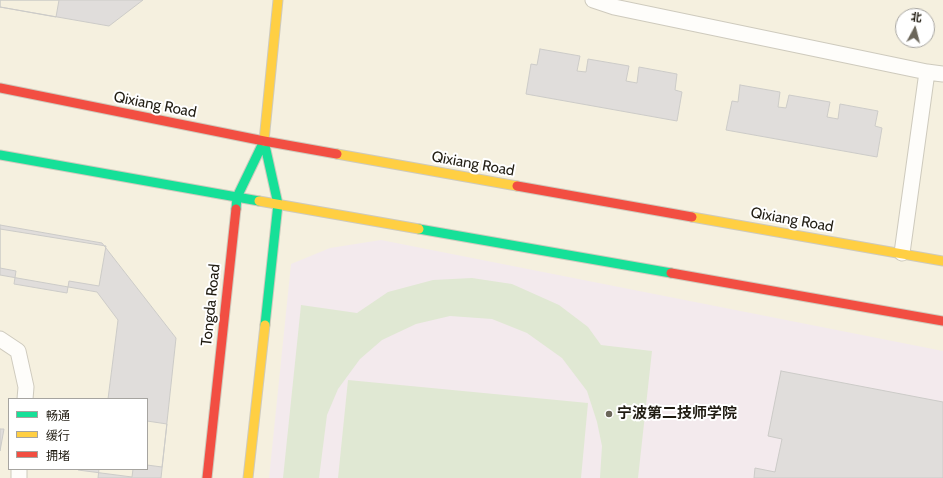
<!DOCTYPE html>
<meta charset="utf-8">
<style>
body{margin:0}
#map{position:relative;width:943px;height:478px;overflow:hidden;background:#f5f0df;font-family:Cabin,"Noto Sans SC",sans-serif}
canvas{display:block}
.legend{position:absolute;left:8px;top:398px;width:140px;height:72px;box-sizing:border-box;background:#fff;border:1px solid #a6a4a0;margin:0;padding:5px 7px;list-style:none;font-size:12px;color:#201c12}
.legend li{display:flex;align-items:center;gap:8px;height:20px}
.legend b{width:20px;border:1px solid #a6a4a0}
.north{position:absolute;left:895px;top:8px;width:40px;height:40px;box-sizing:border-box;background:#fff;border:1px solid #a6a4a0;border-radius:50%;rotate:7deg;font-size:11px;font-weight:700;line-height:16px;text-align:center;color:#201c12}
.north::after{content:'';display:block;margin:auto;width:14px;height:18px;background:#6b665a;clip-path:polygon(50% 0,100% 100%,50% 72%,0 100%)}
</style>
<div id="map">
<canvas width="943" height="478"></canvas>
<ul class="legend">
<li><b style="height:5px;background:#16e098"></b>畅通</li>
<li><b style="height:5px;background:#ffcf43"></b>缓行</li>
<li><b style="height:5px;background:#f24e42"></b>拥堵</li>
</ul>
<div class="north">北</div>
</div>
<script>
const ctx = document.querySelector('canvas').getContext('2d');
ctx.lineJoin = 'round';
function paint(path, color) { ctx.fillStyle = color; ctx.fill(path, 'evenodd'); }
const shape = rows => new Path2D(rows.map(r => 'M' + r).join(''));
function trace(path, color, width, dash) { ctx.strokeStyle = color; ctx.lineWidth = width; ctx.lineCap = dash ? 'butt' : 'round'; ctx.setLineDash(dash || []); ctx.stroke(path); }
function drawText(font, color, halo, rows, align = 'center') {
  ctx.font = font + ' Cabin,"Noto Sans SC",sans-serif'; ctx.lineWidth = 4; ctx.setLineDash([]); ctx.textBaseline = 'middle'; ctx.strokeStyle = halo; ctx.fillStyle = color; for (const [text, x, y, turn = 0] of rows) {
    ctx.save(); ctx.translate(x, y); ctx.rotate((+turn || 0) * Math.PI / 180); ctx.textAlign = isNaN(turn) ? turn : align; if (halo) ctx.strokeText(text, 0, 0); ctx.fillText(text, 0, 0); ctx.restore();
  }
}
paint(shape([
 [381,240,943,351,943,478,269,478,291,264,330,248]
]), '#f3eaed');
paint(shape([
 [472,278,512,284,559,305,588,327,601,345,652,351,638,478,600,478,602,446,597,422,587,391,562,358,527,333,492,319,450,316,416,324,382,340,360,359,338,389,327,415,319,478,283,478,301,305,357,313,388,292,433,280],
 [348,380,588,403,581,478,338,478]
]), '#e0e8d3');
const building = shape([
 [0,0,59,0,56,17,0,7,0,0],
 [0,0,143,0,109,26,0,7,0,0],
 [540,49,580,56,577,71,586,72,588,59,629,66,626,81,637,83,639,67,677,74,675,90,682,92,677,121,526,94,531,64,537,65,540,49],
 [740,85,780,92,778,107,786,108,789,95,830,102,827,117,838,119,840,104,878,111,875,126,882,128,877,157,726,130,732,101,738,102,740,85],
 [0,225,102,243,176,338,161,478,98,478,99,469,147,469,147,399,108,399,118,320,97,292,0,275,0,225],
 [0,229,106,246,99,286,69,281,67,293,14,284,16,271,0,268,0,229],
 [781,371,943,402,943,478,754,478,755,468,775,472,782,439,768,436,781,371],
 [147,421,167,424,162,467,147,465,147,421],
 [0,429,4,429,0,451,0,429],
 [78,469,133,469,132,477,78,470,78,469]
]);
paint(building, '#e0dddb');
trace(building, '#cccbc8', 1);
const lane = shape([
 [593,0,614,7,927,72],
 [902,253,927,72,943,74],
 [0,339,18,351,26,387,25,399],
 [19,478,19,469]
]);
const fast = shape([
 [0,155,259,201],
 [236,209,237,197,264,141,278,204,265,325],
 [419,229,671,273]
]);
const slow = shape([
 [264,141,278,0],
 [337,154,517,186],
 [259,201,419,229],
 [692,217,943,261],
 [248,478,265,325]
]);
const jam = shape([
 [0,88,264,141,337,154],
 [517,186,692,217],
 [671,273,943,321],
 [207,478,236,209]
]);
trace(lane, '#cecabd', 17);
trace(fast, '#cecabd', 11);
trace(slow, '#cecabd', 11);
trace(jam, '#cecabd', 11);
trace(lane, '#fefdfa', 15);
trace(fast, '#16e098', 9);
trace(slow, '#ffcf43', 9);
trace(jam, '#f24e42', 9);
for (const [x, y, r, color] of [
 [609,414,4,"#6b665a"]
]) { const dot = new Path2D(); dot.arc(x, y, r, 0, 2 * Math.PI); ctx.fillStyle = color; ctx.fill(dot); trace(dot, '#fff', 1.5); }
drawText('15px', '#201c12', '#fff', [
 ["Qixiang Road",155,105,11],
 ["Qixiang Road",473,164,10],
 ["Qixiang Road",792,220,10],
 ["Tongda Road",211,305,-84]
]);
drawText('bold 15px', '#201c12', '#fff', [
 ["宁波第二技师学院",617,414]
], 'left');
</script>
